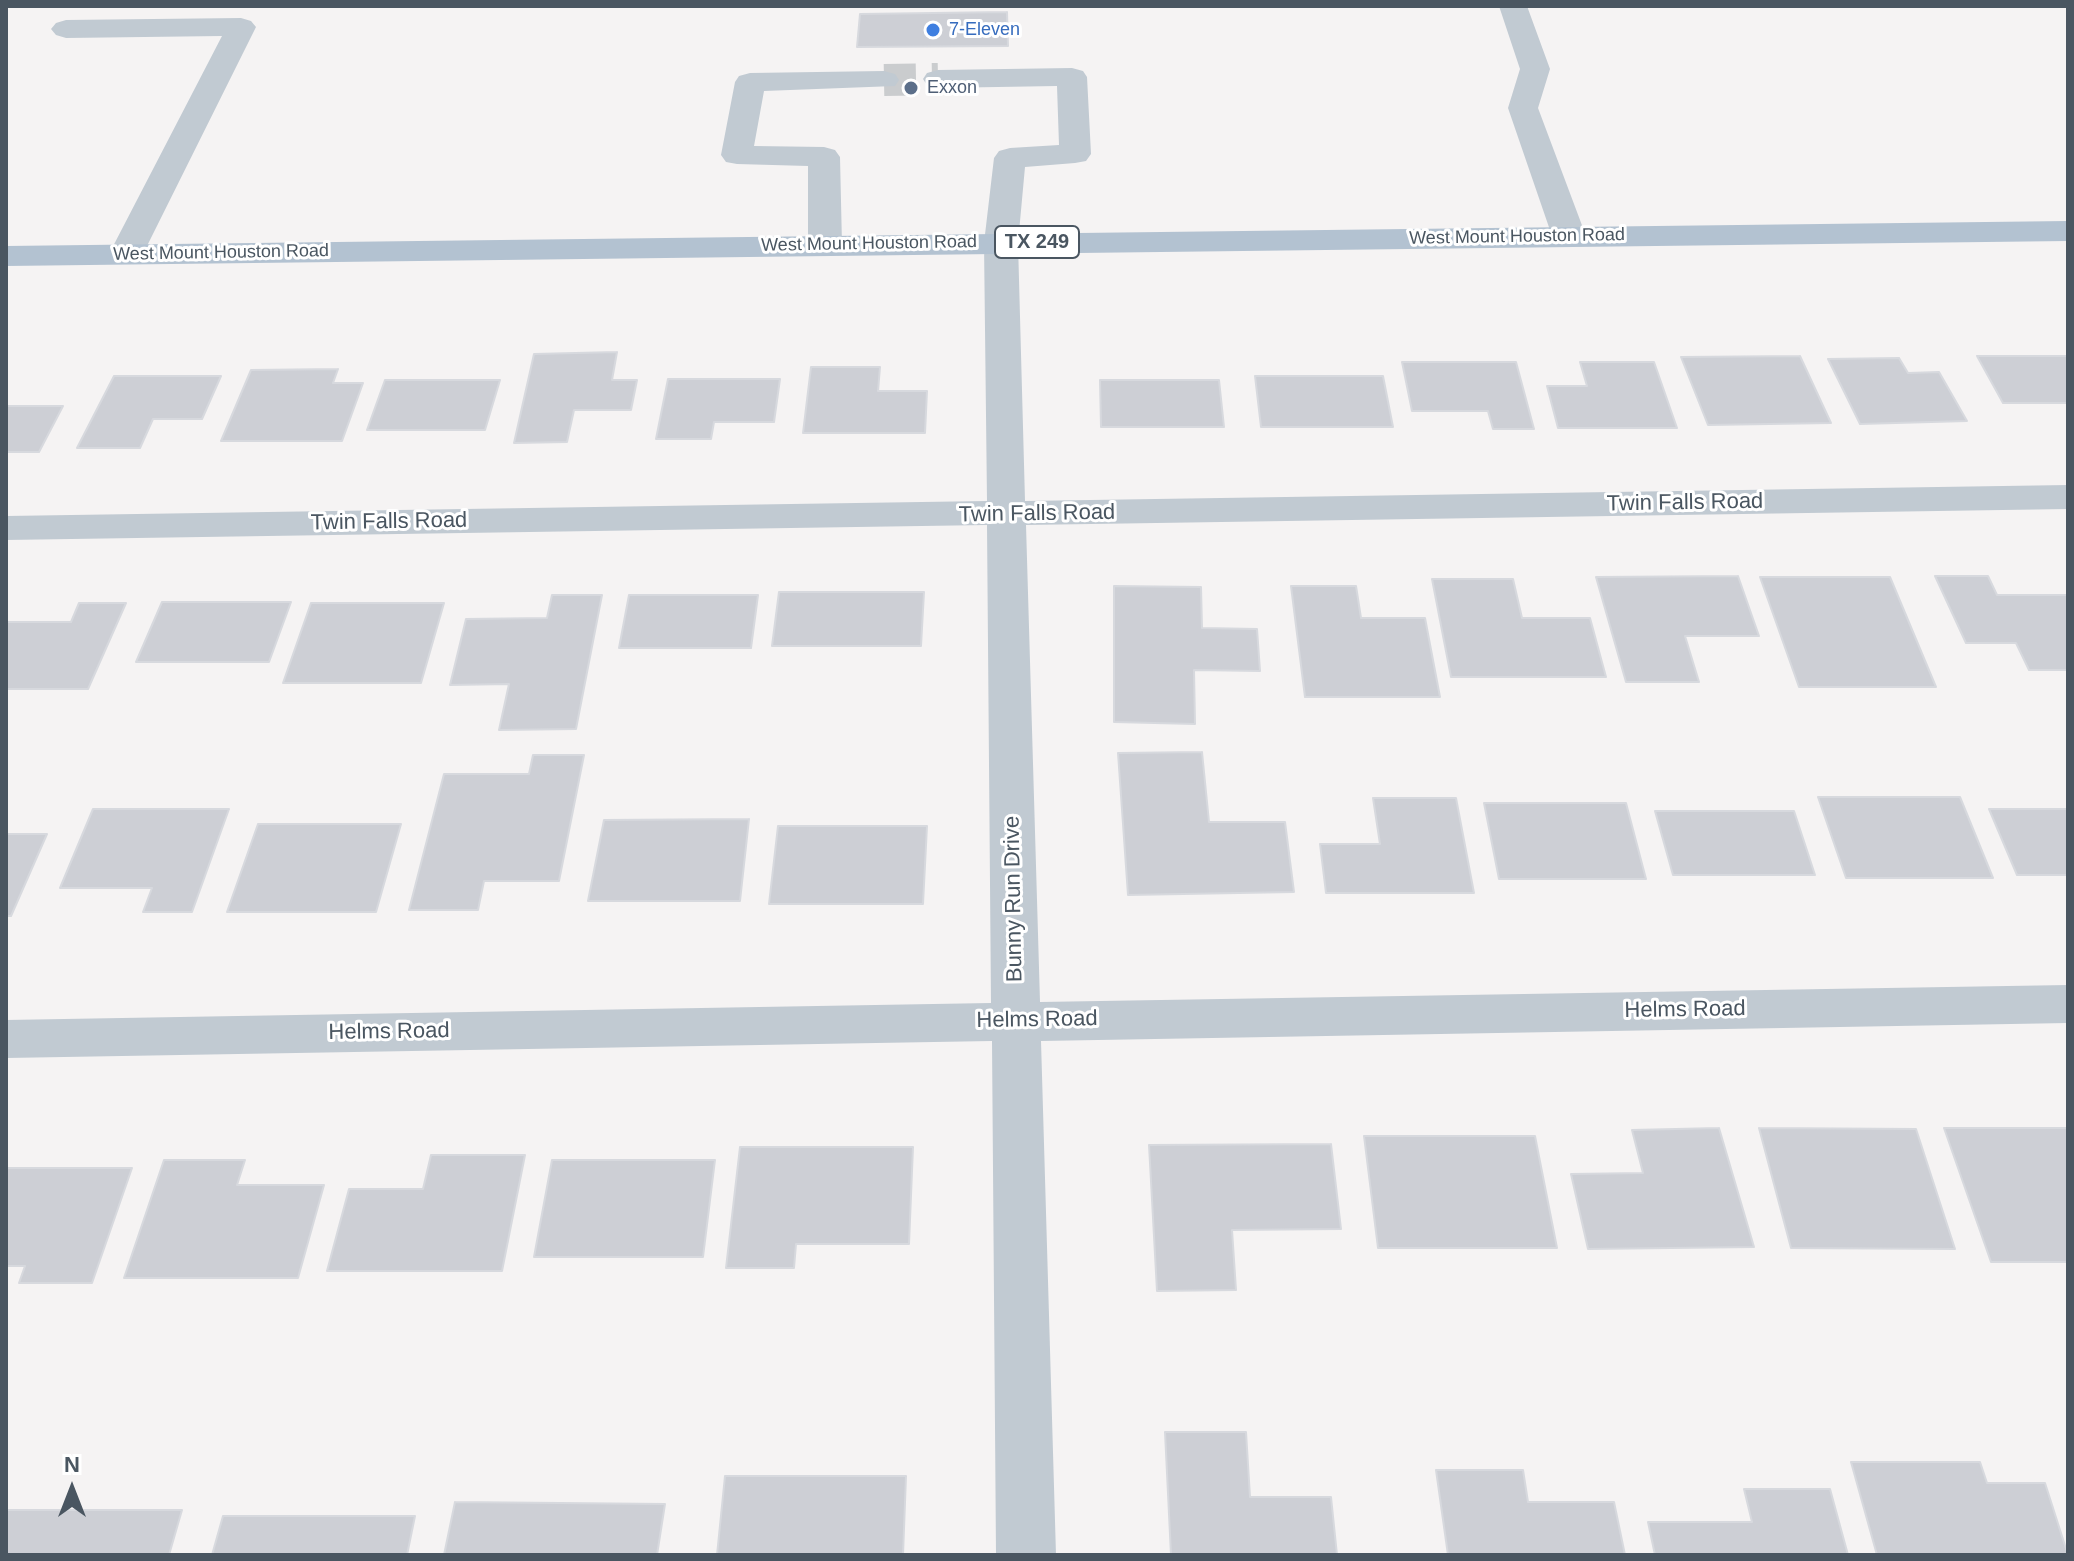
<!DOCTYPE html>
<style>
body{margin:0}
#map{position:relative;width:2074px;height:1561px;overflow:hidden;background:#f5f3f3;font-family:Helvetica,sans-serif}
canvas{display:block}
.frame{position:absolute;inset:0;border:8px solid #4a5661;pointer-events:none}
.north{position:absolute;left:32px;top:1449px;width:80px;height:80px;-webkit-text-stroke:6px #fff;paint-order:stroke;rotate:0deg;font-size:22px;font-weight:700;line-height:32px;text-align:center;color:#4a5661}
.north::after{content:'';display:block;margin:auto;width:28px;height:36px;background:#4a5661;clip-path:polygon(50% 0,100% 100%,50% 72%,0 100%)}
</style>
<div id="map">
<canvas width="2074" height="1561"></canvas>
<div class="frame"></div>
<div class="north">N</div>
</div>
<script>
const ctx = document.querySelector('canvas').getContext('2d');
ctx.lineJoin = 'round';
function paint(path, color) { ctx.fillStyle = color; ctx.fill(path, 'evenodd'); }
const shape = rows => new Path2D(rows.map(r => 'M' + r).join(''));
function trace(path, color, width, dash) { ctx.strokeStyle = color; ctx.lineWidth = width; ctx.lineCap = dash ? 'butt' : 'round'; ctx.setLineDash(dash || []); ctx.stroke(path); }
function drawText(font, color, halo, rows, align = 'center') {
  ctx.font = font + ' Helvetica,sans-serif'; ctx.lineWidth = 6; ctx.setLineDash([]); ctx.textBaseline = 'middle'; ctx.strokeStyle = halo; ctx.fillStyle = color; for (const [text, x, y, turn = 0] of rows) {
    ctx.save(); ctx.translate(x, y); ctx.rotate((+turn || 0) * Math.PI / 180); ctx.textAlign = isNaN(turn) ? turn : align; if (halo) ctx.strokeText(text, 0, 0); ctx.fillText(text, 0, 0); ctx.restore();
  }
}
const building = shape([
 [1007,12,1008,46,857,47,860,14,1007,12],
 [617,352,612,380,637,380,631,410,574,410,567,442,514,443,534,354,617,352],
 [1800,356,1831,423,1708,425,1681,357,1800,356],
 [1977,356,2068,356,2068,403,2003,403,1977,356],
 [1899,358,1908,373,1939,372,1967,421,1860,424,1828,359,1899,358],
 [1402,362,1516,362,1534,429,1493,429,1488,411,1412,411,1402,362],
 [1580,362,1654,362,1677,428,1558,428,1547,386,1587,386,1580,362],
 [811,367,880,367,878,391,927,391,925,433,803,433,811,367],
 [338,369,333,383,363,383,342,441,221,441,251,370,338,369],
 [114,376,221,376,202,419,153,419,140,448,77,448,114,376],
 [1255,376,1383,376,1393,427,1261,427,1255,376],
 [668,379,780,379,774,422,714,422,711,439,656,439,668,379],
 [385,380,500,380,485,430,367,430,385,380],
 [1100,380,1219,380,1224,427,1101,427,1100,380],
 [6,406,63,406,39,452,6,452,6,406],
 [1738,576,1759,636,1685,636,1699,682,1626,682,1596,577,1738,576],
 [1935,576,1988,576,1997,595,2068,595,2068,670,2029,670,2016,643,1966,643,1935,576],
 [1760,577,1890,577,1936,687,1799,687,1760,577],
 [1432,579,1513,579,1522,618,1590,618,1606,677,1451,677,1432,579],
 [1114,586,1201,587,1202,628,1257,629,1260,671,1194,670,1195,724,1114,722,1114,586],
 [1291,586,1356,586,1361,618,1425,618,1440,697,1305,697,1291,586],
 [779,592,924,592,921,646,772,646,779,592],
 [552,595,602,595,576,729,499,730,509,684,450,685,466,619,547,618,552,595],
 [629,595,758,595,751,648,619,648,629,595],
 [162,602,291,602,269,662,136,662,162,602],
 [79,603,126,603,88,689,6,689,6,622,71,622,79,603],
 [311,603,444,603,421,683,283,683,311,603],
 [1202,752,1209,822,1285,822,1294,892,1128,895,1118,753,1202,752],
 [533,755,584,755,559,881,484,881,478,910,409,910,444,774,529,774,533,755],
 [1818,797,1960,797,1993,878,1846,878,1818,797],
 [1373,798,1456,798,1474,893,1326,893,1320,844,1380,844,1373,798],
 [1484,803,1626,803,1646,879,1499,879,1484,803],
 [93,809,229,809,192,912,143,912,152,888,60,888,93,809],
 [1989,809,2068,809,2068,875,2017,875,1989,809],
 [1655,811,1794,811,1815,875,1673,875,1655,811],
 [749,819,740,901,588,901,604,820,749,819],
 [258,824,401,824,376,912,227,912,258,824],
 [778,826,927,826,923,904,769,904,778,826],
 [6,834,47,834,11,916,6,916,6,834],
 [1719,1128,1754,1247,1588,1249,1571,1174,1643,1173,1632,1130,1719,1128],
 [1759,1128,1916,1129,1955,1249,1791,1248,1759,1128],
 [1944,1128,2068,1128,2068,1262,1991,1262,1944,1128],
 [1364,1136,1535,1136,1557,1248,1378,1248,1364,1136],
 [1331,1144,1341,1229,1232,1230,1236,1290,1157,1291,1149,1145,1331,1144],
 [740,1147,913,1147,909,1244,796,1244,794,1268,726,1268,740,1147],
 [431,1155,525,1155,502,1271,327,1271,349,1189,423,1189,431,1155],
 [164,1160,245,1160,237,1185,324,1185,298,1278,124,1278,164,1160],
 [552,1160,715,1160,703,1257,534,1257,552,1160],
 [6,1168,132,1168,92,1283,19,1283,25,1266,6,1266,6,1168],
 [1165,1432,1246,1432,1250,1497,1331,1497,1337,1555,1171,1555,1165,1432],
 [1851,1462,1980,1462,1987,1483,2045,1483,2068,1555,1877,1555,1851,1462],
 [1436,1470,1523,1470,1528,1502,1614,1502,1625,1555,1448,1555,1436,1470],
 [725,1476,906,1476,903,1555,717,1555,725,1476],
 [1744,1489,1830,1489,1848,1555,1655,1555,1648,1522,1752,1522,1744,1489],
 [455,1502,665,1504,657,1555,444,1555,455,1502],
 [6,1510,182,1510,169,1555,6,1555,6,1510],
 [223,1516,415,1516,407,1555,212,1555,223,1516]
]);
paint(building, '#cdcfd5');
trace(building, '#d7d9de', 2);
trace(shape([
 [884,80,938,79]
]), '#caccce', 32, [32, 16]);
paint(shape([
 [1499,6,1527,6,1550,69,1538,108,1586,236,1581,243,1569,246,1557,243,1552,236,1508,108,1520,69,1499,6],
 [241,18,251,21,256,27,143,254,138,261,126,264,114,261,109,254,222,36,66,38,56,35,51,29,56,23,66,20,241,18],
 [1072,68,1083,71,1087,77,1091,154,1086,161,1075,163,1025,167,1018,243,1025,501,2068,485,2068,509,1026,525,1040,1002,2068,985,2068,1023,1041,1041,1056,1555,996,1555,992,1041,6,1058,6,1020,991,1003,987,525,6,540,6,516,987,501,984,243,994,158,999,151,1010,148,1059,145,1057,86,938,88,927,85,923,79,927,73,938,70,1072,68],
 [884,71,895,74,899,80,895,86,764,91,754,146,824,147,835,150,840,157,842,245,837,252,825,255,813,252,808,245,808,166,737,164,726,162,721,155,735,82,739,76,750,73,884,71]
]), '#c1cad2');
paint(shape([
 [2068,221,2068,241,6,266,6,246,2068,221]
]), '#b3c2d1');
for (const [x, y, r, color] of [
 [933,30,8,"#3f7fe0"],
 [911,88,8,"#5c6f8a"]
]) { const dot = new Path2D(); dot.arc(x, y, r, 0, 2 * Math.PI); ctx.fillStyle = color; ctx.fill(dot); trace(dot, '#fff', 3); }
drawText('18px', '#366cbe', '#fff', [
 ["7-Eleven",949,30]
], 'left');
drawText('18px', '#4e5e75', '#fff', [
 ["Exxon",927,88]
], 'left');
drawText('18px', '#4a5661', '#fff', [
 ["West Mount Houston Road",1517,237,-1],
 ["West Mount Houston Road",869,244,-1],
 ["West Mount Houston Road",221,253,-1]
]);
for (const [x, y, w] of [
 [1037,242,84]
]) { const box = new Path2D(); box.roundRect(x - w / 2, y - 16, w, 32, 6); ctx.fillStyle = '#fff'; ctx.fill(box); trace(box, '#4a5661', 2); }
drawText('bold 20px', '#4a5661', null, [
 ["TX 249",1037,242]
]);
drawText('22px', '#4a5661', '#fff', [
 ["Twin Falls Road",1685,503,-1],
 ["Twin Falls Road",1037,514,-1],
 ["Twin Falls Road",389,522,-1],
 ["Bunny Run Drive",1014,899,-91],
 ["Helms Road",1685,1010,-1],
 ["Helms Road",1037,1020,-1],
 ["Helms Road",389,1032,-1]
]);
</script>
